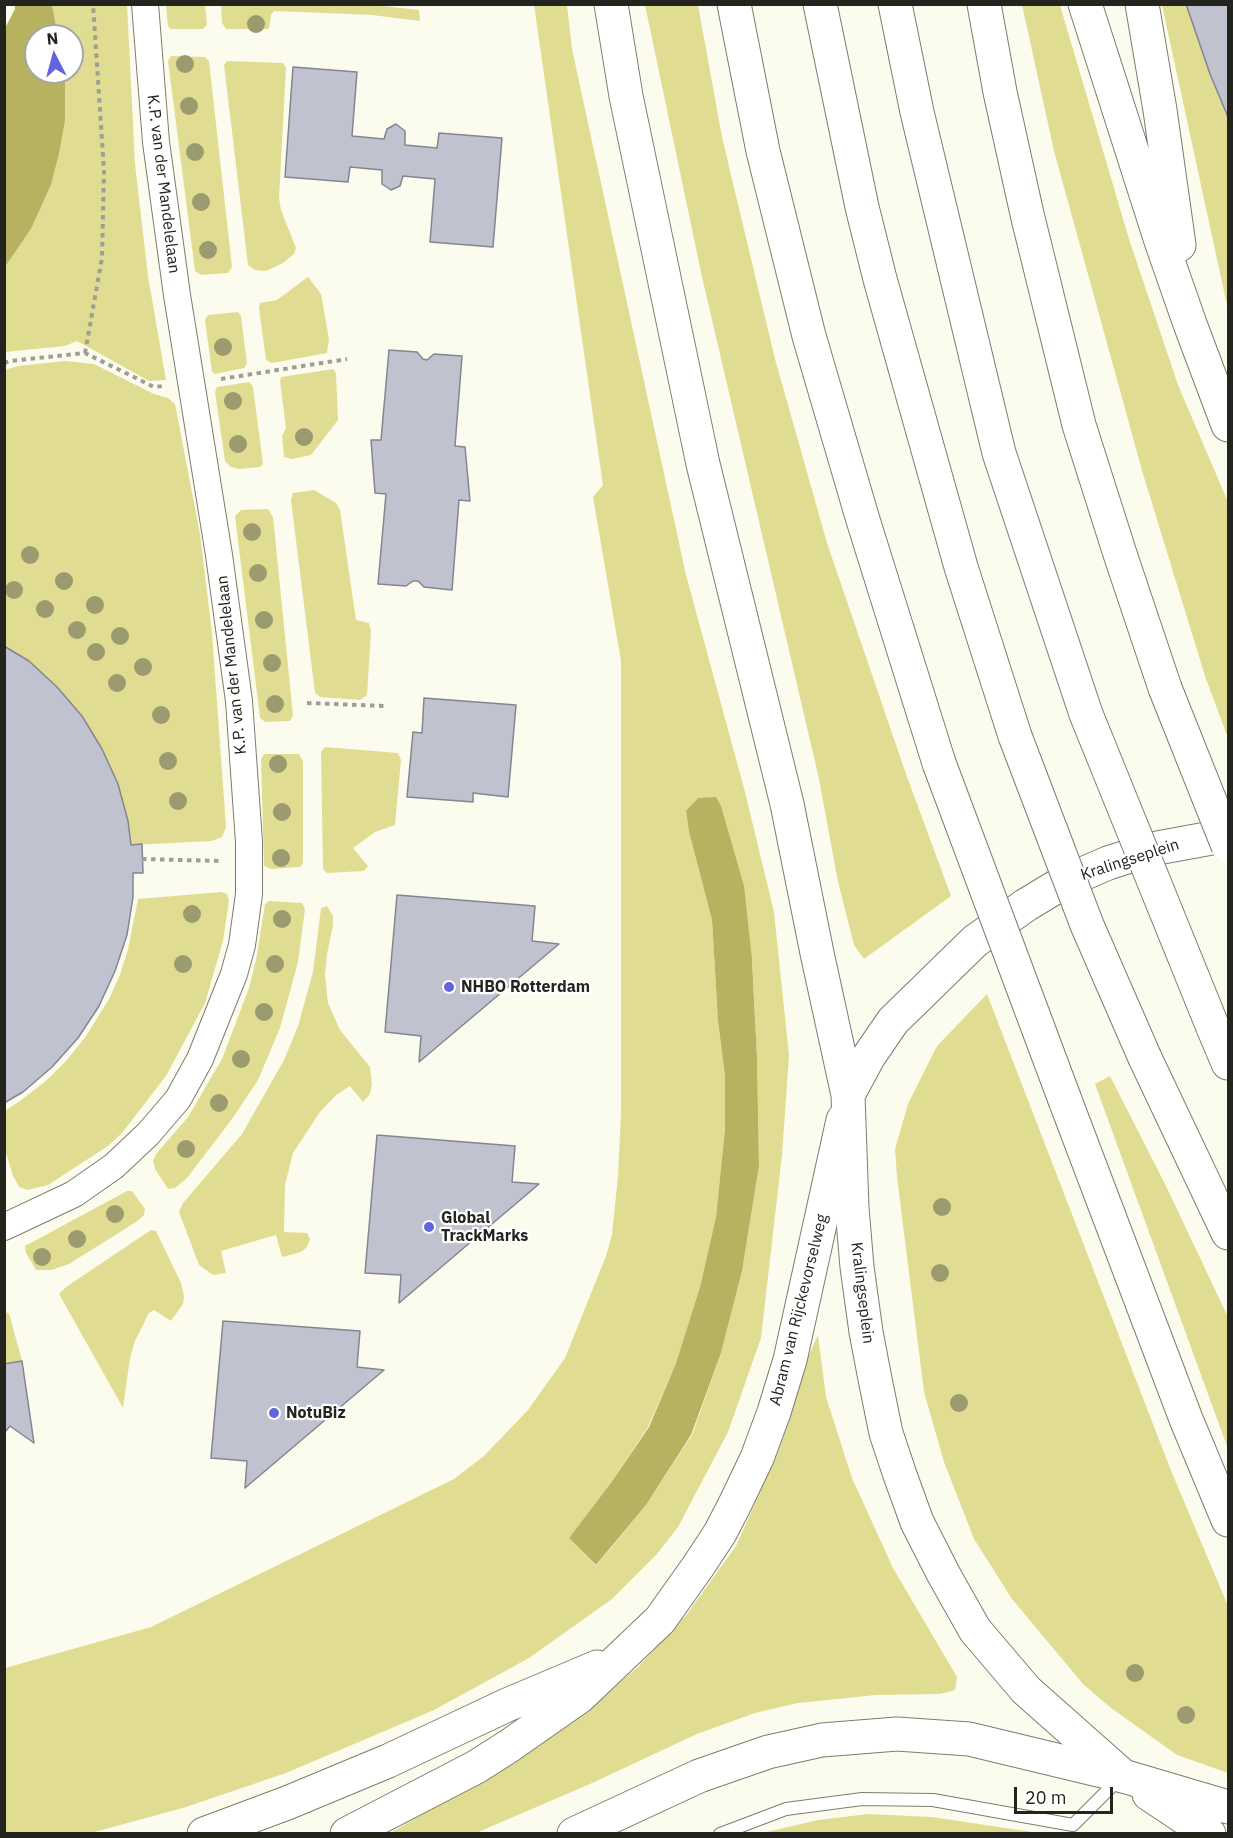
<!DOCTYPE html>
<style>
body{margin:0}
#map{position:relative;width:1233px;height:1838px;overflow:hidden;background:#fcfcee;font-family:"IBM Plex Sans",sans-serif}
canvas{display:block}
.frame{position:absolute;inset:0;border:6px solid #24241f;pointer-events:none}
.north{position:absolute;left:24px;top:24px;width:60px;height:60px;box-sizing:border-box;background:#fff;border:2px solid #a7a7a5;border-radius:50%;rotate:354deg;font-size:16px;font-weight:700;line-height:24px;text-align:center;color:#24241f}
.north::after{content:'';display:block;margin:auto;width:21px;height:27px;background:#6264dd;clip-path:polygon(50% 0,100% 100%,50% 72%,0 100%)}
.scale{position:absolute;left:1014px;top:1787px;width:99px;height:27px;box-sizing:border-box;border:3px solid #24241f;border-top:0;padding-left:8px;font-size:18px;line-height:21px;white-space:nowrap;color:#24241f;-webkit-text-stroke:4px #fff;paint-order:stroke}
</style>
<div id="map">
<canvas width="1233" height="1838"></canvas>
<div class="frame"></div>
<div class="north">N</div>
<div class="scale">20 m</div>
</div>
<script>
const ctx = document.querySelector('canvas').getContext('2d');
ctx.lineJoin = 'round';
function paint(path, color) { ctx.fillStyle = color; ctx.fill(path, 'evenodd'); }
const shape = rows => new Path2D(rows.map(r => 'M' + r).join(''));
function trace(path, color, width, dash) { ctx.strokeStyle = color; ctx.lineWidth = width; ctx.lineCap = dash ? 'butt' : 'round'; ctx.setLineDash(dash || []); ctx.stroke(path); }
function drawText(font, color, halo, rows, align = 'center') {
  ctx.font = font + ' "IBM Plex Sans",sans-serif'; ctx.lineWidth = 4.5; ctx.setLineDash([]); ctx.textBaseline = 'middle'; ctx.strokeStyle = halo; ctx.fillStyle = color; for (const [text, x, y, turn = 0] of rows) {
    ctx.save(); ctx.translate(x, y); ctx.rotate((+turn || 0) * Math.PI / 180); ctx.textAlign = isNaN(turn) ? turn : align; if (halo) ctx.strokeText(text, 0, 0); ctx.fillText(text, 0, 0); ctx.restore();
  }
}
paint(shape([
 [52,5,127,5,135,164,148,276,166,380,149,381,77,341,65,346,5,352,5,267,31,229,51,185,59,154,65,121,65,72,72,72,72,36,58,36],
 [166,5,205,5,207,25,203,29,171,29,168,26],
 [221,5,373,5,419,10,420,21,372,15,274,11,271,15,269,29,226,29,222,23],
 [534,5,567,5,572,49,686,575,745,792,774,912,789,1056,782,1155,761,1338,728,1432,678,1527,657,1554,612,1599,529,1658,434,1710,286,1773,186,1807,91,1833,5,1834,5,1668,151,1627,454,1479,484,1456,528,1410,565,1358,606,1256,612,1235,618,1176,621,1113,621,661,593,497,603,485],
 [686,811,752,960,757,1058,759,1166,742,1271,721,1353,692,1435,646,1505,596,1566,569,1538,613,1480,648,1427,676,1363,700,1287,716,1217,725,1129,725,1076,718,1021,712,920,689,832],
 [645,5,698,5,722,137,775,359,827,543,906,774,951,896,864,959,854,945,838,882,819,779,702,277],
 [1022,5,1060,5,1129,239,1178,385,1228,502,1228,738,1205,676,1143,474,1054,151],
 [1162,5,1228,5,1228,310],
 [171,56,205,57,209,61,232,267,228,273,201,275,195,271,168,61],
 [227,61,283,63,286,68,279,198,281,210,296,248,294,254,283,263,266,271,255,270,248,265,224,65],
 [308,277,321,294,329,339,327,353,272,363,266,360,259,308,260,303,277,300],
 [238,312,241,316,247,364,244,368,215,374,212,372,205,320,208,315],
 [65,361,94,364,154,394,168,398,175,404,200,534,212,633,226,827,222,837,212,841,131,845,128,821,118,784,102,749,82,716,57,687,29,661,5,646,4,370,18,366],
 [333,369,336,373,338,420,311,455,292,459,284,457,282,436,286,428,280,381,281,377],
 [249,382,253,387,263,464,260,467,239,469,231,467,225,461,215,392,217,387],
 [314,490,336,503,340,510,356,620,369,623,371,631,367,695,360,700,320,697,315,693,291,500,293,493],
 [268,509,273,517,293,715,290,721,265,722,260,718,235,516,241,510],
 [325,747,398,753,401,760,395,825,375,832,353,848,368,866,364,871,327,873,323,869,321,752],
 [264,754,299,754,303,761,303,863,300,867,271,869,264,866,261,759],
 [221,892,227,894,229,901,223,941,205,1003,166,1076,122,1133,108,1146,48,1185,27,1190,19,1187,13,1176,5,1150,5,1111,24,1098,47,1080,67,1060,86,1036,109,999,120,975,128,949,138,899],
 [269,901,302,903,305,909,298,962,280,1028,258,1080,232,1119,187,1178,175,1188,168,1189,155,1169,153,1161,156,1154,188,1117,222,1059,249,988,256,960,265,904],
 [327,906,333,916,333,925,327,954,325,975,328,1003,340,1030,370,1067,372,1084,370,1094,363,1102,350,1086,336,1095,320,1112,293,1153,285,1185,284,1232,307,1233,310,1239,307,1247,301,1252,282,1257,276,1235,221,1251,226,1273,213,1275,199,1265,179,1212,183,1203,242,1134,284,1060,298,1026,313,972,321,908],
 [987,994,1170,1468,1228,1606,1228,1773,1177,1755,1111,1708,1083,1684,1012,1599,974,1539,944,1462,924,1392,897,1177,895,1149,908,1104,937,1046],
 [1110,1076,1166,1186,1228,1317,1228,1449,1095,1084],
 [127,1191,132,1191,145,1209,144,1215,136,1222,69,1264,51,1270,36,1270,26,1253,25,1246],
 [151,1230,156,1231,181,1283,184,1296,183,1304,171,1321,154,1310,149,1313,135,1341,130,1358,123,1408,59,1294,66,1287],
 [4,1312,9,1313,22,1361,5,1364],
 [818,1335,826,1397,852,1478,893,1568,957,1677,955,1690,940,1694,876,1695,798,1703,755,1713,697,1734,590,1784,476,1833,389,1834,563,1729,638,1667,687,1614,736,1546,780,1447,808,1357],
 [868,1814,932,1817,1039,1833,762,1833,818,1820]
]), '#e0dd93');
paint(shape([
 [15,5,52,5,58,36,36,36,36,72,65,72,65,121,59,154,51,185,31,229,5,267,4,30,15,9],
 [716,797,721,806,744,886,752,960,757,1058,759,1166,742,1271,721,1353,691,1435,646,1505,596,1565,569,1538,613,1480,649,1427,676,1363,700,1287,716,1217,725,1129,725,1076,718,1021,712,920,689,832,686,811,698,798]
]), '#b7b25f');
const building = shape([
 [1186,4,1228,4,1228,117,1210,74,1186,4],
 [293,67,357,72,352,136,384,139,387,129,396,124,405,131,405,145,437,148,439,133,502,138,493,247,430,242,435,179,403,176,400,186,391,190,382,184,382,170,350,167,348,182,285,177,293,67],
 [389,350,417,352,423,359,427,360,434,354,462,356,455,446,465,447,470,501,459,500,452,590,424,587,418,581,413,581,406,586,378,584,386,494,375,493,371,440,381,440,389,350],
 [4,646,29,661,57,687,82,716,102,749,118,784,128,821,131,845,142,844,143,873,133,873,133,897,127,935,115,971,99,1006,78,1038,52,1067,23,1092,4,1103,4,646],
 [424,698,516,705,508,797,473,793,473,802,407,797,413,732,422,733,424,698],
 [397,895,535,906,532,941,559,944,419,1062,421,1036,385,1032,397,895],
 [377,1135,515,1146,512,1182,539,1184,399,1303,401,1275,365,1273,377,1135],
 [223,1321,360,1331,357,1367,384,1370,245,1488,247,1461,211,1458,223,1321],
 [22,1361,34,1443,10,1426,4,1433,4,1364,22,1361]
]);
paint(building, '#c0c2cf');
trace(building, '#838591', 1.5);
const lane = shape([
 [720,1834,786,1809,862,1799,933,1800,1073,1825,1119,1779]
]);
const street = shape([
 [4,1227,74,1194,114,1166,148,1134,178,1099,200,1059,234,974,242,945,249,894,249,842,239,701,219,555,177,295,156,142,145,4]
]);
const primary = shape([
 [204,1834,287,1803,388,1761,507,1705,597,1667],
 [347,1834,476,1767,509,1746,579,1697,660,1620,699,1565,720,1533,735,1504,757,1458,774,1412,790,1360,843,1120],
 [574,1834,699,1776,768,1752,822,1740,897,1734,969,1739,1123,1776]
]);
const highway = shape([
 [611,4,626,96,703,464,787,804,817,953,848,1095],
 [734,4,763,151,809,336,863,520,939,763],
 [820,4,862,207,880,279,961,567,1015,736],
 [895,4,917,112,999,453,1086,714],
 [984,4,1000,92,1027,214,1079,425,1121,557,1165,688],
 [1085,4,1161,241,1190,324,1228,425],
 [1142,4,1160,110,1179,245],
 [1228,835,1152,849,1108,863,1064,882,1026,905,975,941,893,1021,869,1056,848,1095,852,1208,857,1267,866,1332,875,1379,886,1433,900,1475,917,1522,944,1575,975,1630,1026,1690,1123,1776,1228,1807],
 [1212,1025,1228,1063],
 [1145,1058,1228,1233],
 [1065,1100,1186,1419,1228,1520],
 [1149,1794,1209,1834]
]);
trace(lane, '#7d7c70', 14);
trace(street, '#7d7c70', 28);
trace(primary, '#7d7c70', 35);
trace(highway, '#7d7c70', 35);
trace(shape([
 [85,353,102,258,104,171,93,4],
 [4,363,10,361,85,353,154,387,163,386],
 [221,379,347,359],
 [307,703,385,706],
 [142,859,221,861]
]), '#9e9e94', 4, [4.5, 4.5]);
trace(lane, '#fff', 12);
trace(street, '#fff', 26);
trace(primary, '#fff', 33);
trace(highway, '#fff', 33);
const highwayBridge = shape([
 [1165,688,1228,846],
 [1086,714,1212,1025],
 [1015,736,1087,925,1145,1058],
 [939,763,1065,1100]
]);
trace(highwayBridge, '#7d7c70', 35, []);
trace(highwayBridge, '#fff', 33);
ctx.fillStyle = '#9c9a6f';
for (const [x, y] of [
 [256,24],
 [185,64],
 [189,106],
 [195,152],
 [201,202],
 [208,250],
 [223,347],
 [233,401],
 [304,437],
 [238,444],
 [252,532],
 [30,555],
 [258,573],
 [64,581],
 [14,590],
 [95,605],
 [45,609],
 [264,620],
 [77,630],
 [120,636],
 [96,652],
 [272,663],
 [143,667],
 [117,683],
 [275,704],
 [161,715],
 [168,761],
 [278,764],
 [178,801],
 [282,812],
 [281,858],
 [192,914],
 [282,919],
 [183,964],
 [275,964],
 [264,1012],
 [241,1059],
 [219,1103],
 [186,1149],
 [942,1207],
 [115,1214],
 [77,1239],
 [42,1257],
 [940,1273],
 [959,1403],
 [1135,1673],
 [1186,1715]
]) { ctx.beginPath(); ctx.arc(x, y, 9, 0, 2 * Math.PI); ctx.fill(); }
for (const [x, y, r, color] of [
 [449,987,6,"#6264dd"],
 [429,1227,6,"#6264dd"],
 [274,1413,6,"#6264dd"]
]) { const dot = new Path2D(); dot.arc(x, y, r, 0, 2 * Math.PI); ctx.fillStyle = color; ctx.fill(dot); trace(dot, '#fff', 2); }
drawText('16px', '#24241f', '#fff', [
 ["K.P. van der Mandelelaan",163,184,83],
 ["K.P. van der Mandelelaan",232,665,-96],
 ["Kralingseplein",1130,860,-18],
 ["Kralingseplein",862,1293,83],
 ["Abram van Rijckevorselweg",799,1310,-76]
]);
drawText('bold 16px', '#24241f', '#fff', [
 ["NHBO Rotterdam",461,987],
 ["Global",441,1218],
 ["TrackMarks",441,1236],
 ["NotuBiz",286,1413]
], 'left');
</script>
